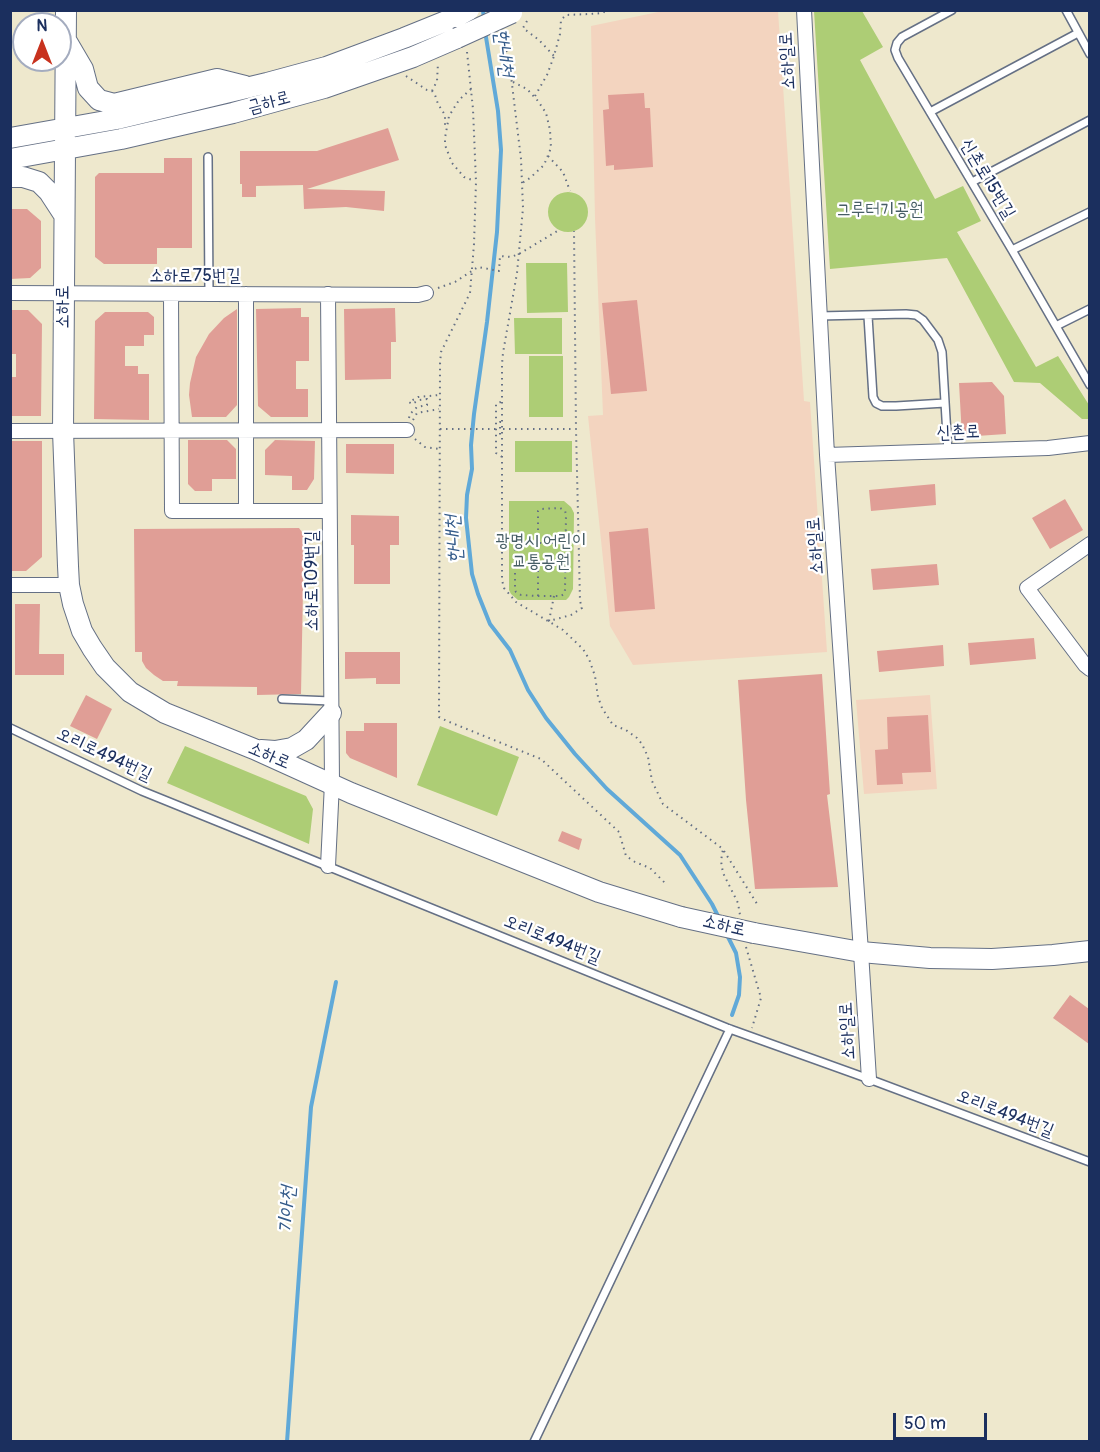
<!DOCTYPE html>
<meta charset="utf-8">
<style>
body{margin:0}
#map{position:relative;width:1100px;height:1452px;overflow:hidden;background:#eee8cd;font-family:Pangolin,sans-serif}
canvas{display:block}
.frame{position:absolute;inset:0;border:12px solid #1b2f5e;pointer-events:none}
.north{position:absolute;left:12px;top:12px;width:60px;height:60px;box-sizing:border-box;background:#fff;border:2px solid #a4acbf;border-radius:50%;rotate:0deg;font-size:16px;font-weight:700;line-height:24px;text-align:center;color:#1b2f5e}
.north::after{content:'';display:block;margin:auto;width:21px;height:27px;background:#c8321e;clip-path:polygon(50% 0,100% 100%,50% 72%,0 100%)}
.scale{position:absolute;left:893px;top:1413px;width:94px;height:27px;box-sizing:border-box;border:3px solid #1b2f5e;border-top:0;padding-left:8px;font-size:18px;line-height:21px;white-space:nowrap;color:#1b2f5e;-webkit-text-stroke:4px #fff;paint-order:stroke}
</style>
<div id="map">
<canvas width="1100" height="1452"></canvas>
<div class="frame"></div>
<div class="north">N</div>
<div class="scale">50 m</div>
</div>
<script>
const ctx = document.querySelector('canvas').getContext('2d');
ctx.lineJoin = 'round';
function paint(path, color) { ctx.fillStyle = color; ctx.fill(path, 'evenodd'); }
const shape = rows => new Path2D(rows.map(r => 'M' + r).join(''));
function trace(path, color, width, dash) { ctx.strokeStyle = color; ctx.lineWidth = width; ctx.lineCap = dash ? 'butt' : 'round'; ctx.setLineDash(dash || []); ctx.stroke(path); }
function drawText(font, color, halo, rows, align = 'center') {
  ctx.font = font + ' Pangolin,"Poor Story",sans-serif'; ctx.lineWidth = 4.5; ctx.setLineDash([]); ctx.textBaseline = 'middle'; ctx.strokeStyle = halo; ctx.fillStyle = color; for (const [text, x, y, turn = 0] of rows) {
    ctx.save(); ctx.translate(x, y); ctx.rotate((+turn || 0) * Math.PI / 180); ctx.textAlign = isNaN(turn) ? turn : align; if (halo) ctx.strokeText(text, 0, 0); ctx.fillText(text, 0, 0); ctx.restore();
  }
}
paint(shape([
 [663,11,778,11,804,401,810,402,827,652,633,665,610,626,588,416,603,415,595,218,591,26],
 [930,695,937,789,864,794,856,700]
]), '#f3d4bf');
paint(shape([
 [814,11,862,11,883,47,860,60,935,199,963,186,981,221,957,232,1036,367,1058,356,1089,405,1089,419,1082,419,1040,383,1014,382,947,258,830,269],
 '548 212a20 20 0 1 1 40 0a20 20 0 1 1-40 0Z',
 [526,263,567,263,568,312,527,313],
 [514,318,562,318,562,354,515,354],
 [529,356,563,356,563,417,529,417],
 [515,441,572,441,572,472,515,472],
 [509,501,564,501,571,507,574,513,573,589,569,597,566,600,518,600,511,594,509,590],
 [440,726,519,757,497,816,417,785],
 [185,746,306,796,313,809,309,844,167,783]
]), '#adcd75');
trace(shape([
 [483,10,484,20],
 [485,31,498,111,501,150,497,232,487,322,474,414,471,445,472,469,467,495,466,518,472,574,478,594,490,624,510,650,528,690,546,718,575,754,607,789,680,855,712,904,719,918],
 [726,933,736,953,740,977,739,995,732,1015],
 [287,1442,311,1107,336,982]
]), '#60a9d8', 4);
paint(shape([
 [644,93,645,108,650,108,653,167,614,170,614,165,606,166,603,110,609,109,608,95],
 [388,128,399,160,307,189,385,191,384,211,346,207,304,209,303,185,256,186,256,197,242,197,242,184,240,184,240,151,317,151],
 [164,158,192,158,192,248,157,248,157,264,104,264,95,257,95,177,99,173,164,173],
 [10,209,27,209,41,221,41,268,30,278,10,279],
 [637,300,647,391,611,394,602,303],
 [301,308,301,317,309,317,309,361,296,361,296,389,308,389,308,417,271,417,258,406,256,309],
 [395,308,396,342,391,342,391,379,345,380,344,309],
 [237,309,237,405,226,417,192,417,189,395,190,383,196,357,209,334,224,318],
 [10,310,28,310,42,324,41,416,10,416,10,377,16,377,16,354,10,354],
 [105,312,148,312,154,317,154,335,144,335,144,346,125,346,125,366,138,366,138,374,149,374,149,420,94,419,95,321],
 [992,382,1004,396,1006,434,962,437,959,383],
 [188,440,227,440,236,449,236,479,212,479,212,491,195,491,188,484],
 [275,440,315,441,314,479,307,490,292,490,292,476,265,475,265,450],
 [10,441,42,441,42,557,26,571,10,571],
 [346,444,394,444,394,474,346,473],
 [935,484,936,505,871,511,869,490],
 [1065,499,1083,530,1050,549,1032,518],
 [351,515,399,516,399,545,390,545,390,584,354,584,354,545,351,545],
 [299,528,304,535,301,694,257,695,257,687,177,686,178,681,163,681,154,675,146,668,142,661,142,652,135,652,134,529],
 [648,528,655,609,615,612,609,532],
 [937,564,939,585,873,590,871,569],
 [15,604,40,604,39,654,64,654,64,675,15,675],
 [1034,638,1036,659,970,665,968,643],
 [943,645,944,666,879,672,877,651],
 [345,652,400,652,400,684,376,684,376,678,345,679],
 [822,674,830,794,827,795,838,887,755,889,746,800,738,680],
 [86,695,112,709,97,739,70,726],
 [928,715,931,772,902,773,903,784,877,785,875,750,888,749,887,717],
 [364,723,397,723,397,778,350,758,346,753,346,731,364,731],
 [562,831,582,839,579,850,558,841],
 [1070,995,1089,1009,1089,1044,1053,1018]
]), '#e09e96');
const lane = shape([
 [952,10,902,37,897,43,895,50,898,58,1012,250,1090,385],
 [1066,10,1090,54],
 [930,112,1078,33],
 [208,157,209,294],
 [972,182,1090,120],
 [1012,250,1090,212],
 [819,316,906,314,916,315,923,320,938,340,942,352,948,452],
 [868,316,873,397,876,403,882,406,896,406,945,403],
 [1056,326,1090,309],
 [282,699,331,701],
 [10,728,142,791,727,1028,869,1079,1090,1162],
 [534,1442,730,1029]
]);
const street = shape([
 [804,10,827,455,861,952,869,1079],
 [10,293,418,295,426,293],
 [171,294,172,511,329,511],
 [328,294,332,783,328,866],
 [10,431,407,430],
 [827,455,1048,448,1090,443],
 [246,511,246,294],
 [1090,544,1027,588,1085,665,1090,669],
 [10,585,69,585]
]);
const secondary = shape([
 [66,10,63,431,68,566,69,585,73,604,82,631,92,648,105,667,130,692,165,713,254,749,351,793,436,827,599,892,681,917],
 [66,40,83,69,88,88,99,100,114,104,217,79,245,86],
 [10,138,117,119,267,83,326,67,404,38,456,17],
 [10,159,121,139,233,113,324,88,413,57,457,38],
 [10,177,23,177,39,182,49,192,64,215],
 [261,750,275,751,292,748,306,740,331,713],
 [754,933,861,952,930,958,992,959,1053,955,1090,951]
]);
trace(lane, '#657085', 10);
trace(street, '#657085', 16);
trace(secondary, '#657085', 22);
trace(shape([
 [527,21,523,28,539,40,554,56],
 [503,33,511,76,521,159,523,208,517,273,503,353,502,364,502,580,504,588,516,602,563,630,583,649,589,659,595,676,598,697,602,708,613,725,626,730,637,738,642,744,648,757,652,781,663,804,723,849,721,861,723,873,738,903,740,915],
 [467,52,473,109,476,182,474,244,470,293,441,352,440,364,439,717,447,721,541,759,619,832,626,856,635,862,650,868,665,883],
 [406,76,427,90,432,91,435,95,438,104,445,115,445,126],
 [513,82,527,89,538,101,546,113,550,130,551,148,544,165,530,178,522,183],
 [471,89,459,100,449,116,445,138,445,145,452,163,464,177,475,181],
 [432,91,437,81,438,63],
 [535,96,547,75,554,56,560,34,561,20,566,15,590,14,603,13,606,10],
 [548,156,563,172,570,191],
 [438,288,455,282,478,267,499,271,500,256,511,257,519,254,559,230],
 [409,418,410,414,417,407,427,405,427,399,419,400,412,404,409,402,418,397,439,395],
 [413,420,417,413,439,409],
 [501,422,500,422,500,436,503,436],
 [440,429,500,429],
 [503,429,575,429],
 [415,439,425,447,439,449],
 [502,457,496,453,496,404,503,401],
 [538,596,538,511,541,509,560,508,565,511,566,514,565,590,564,594,561,596,538,596,521,595,516,592,515,590,515,548,518,543,566,543],
 [554,596,549,621,571,615,582,608,580,601,576,429,574,231],
 [724,851,759,907],
 [746,947,761,998,752,1028]
]), '#657085', 2, [1.5, 4.5]);
trace(lane, '#fff', 7);
trace(street, '#fff', 14);
trace(secondary, '#fff', 20);
const secondaryBridge = shape([
 [456,17,469,10],
 [457,38,512,13],
 [681,917,754,933]
]);
trace(secondaryBridge, '#657085', 22, []);
trace(secondaryBridge, '#fff', 20);
drawText('18px', '#1b2f5e', '#fff', [
 ["소하일로",788,61,-93],
 ["금하로",269,103,-15],
 ["신촌로15번길",987,179,59],
 ["소하로75번길",195,276],
 ["소하로",63,307,-90],
 ["신촌로",958,433,-2],
 ["소하일로",816,546,-94],
 ["소하로109번길",312,581,-90],
 ["오리로494번길",104,755,25],
 ["소하로",269,756,23],
 ["소하로",724,926,13],
 ["오리로494번길",552,940,22],
 ["소하일로",848,1031,-93],
 ["오리로494번길",1005,1114,21]
]);
drawText('18px', '#475e65', '#fff', [
 ["그루터기공원",880,210],
 ["광명시 어린이",541,541],
 ["교통공원",541,562]
]);
drawText('italic 20px', '#335a89', '#fff', [
 ["한내천",503,53,83],
 ["한내천",455,539,-94],
 ["기아천",288,1210,-86]
]);
</script>
